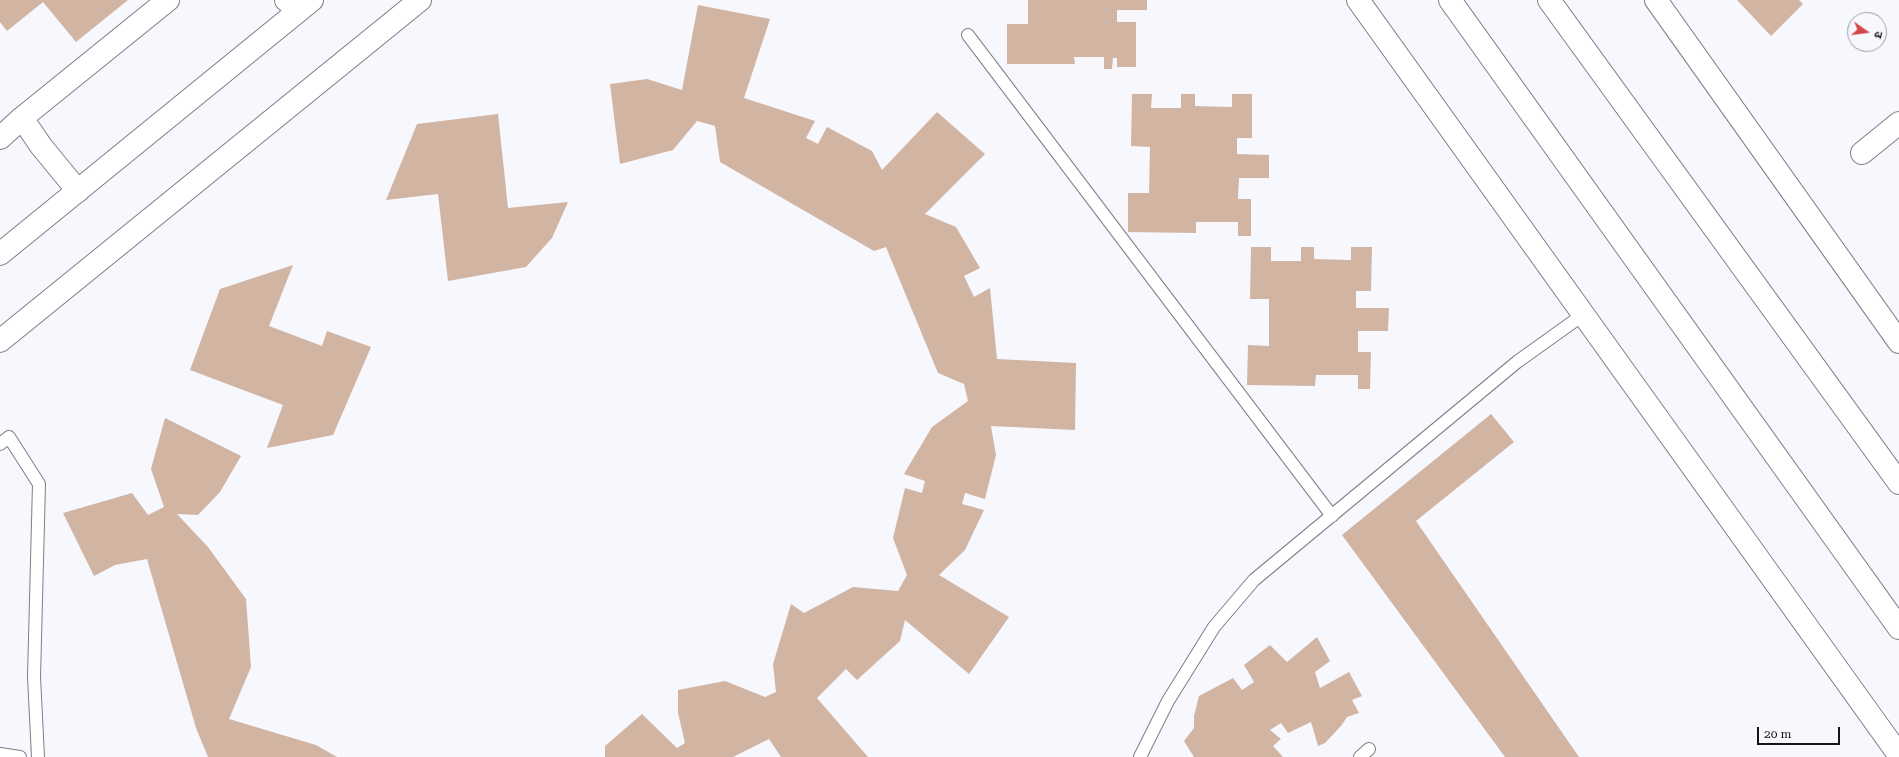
<!DOCTYPE html>
<meta charset="utf-8">
<style>
body{margin:0}
#map{position:relative;width:1899px;height:757px;overflow:hidden;background:#f7f7fe;font-family:"Roboto Serif","Noto Sans Devanagari",serif}
canvas{display:block}
.north{position:absolute;left:1847px;top:12px;width:40px;height:40px;box-sizing:border-box;background:#f7f7fe;border:1px solid #9d9da2;border-radius:50%;rotate:104deg;font-size:11px;font-weight:700;line-height:16px;text-align:center;color:#151517}
.north::after{content:'';display:block;margin:auto;width:14px;height:18px;background:#d64649;clip-path:polygon(50% 0,100% 100%,50% 72%,0 100%)}
.scale{position:absolute;left:1757px;top:727px;width:83px;height:18px;box-sizing:border-box;border:2px solid #151517;border-top:0;padding-left:5px;font-size:12px;line-height:14px;white-space:nowrap;color:#151517;-webkit-text-stroke:3px #f7f7fe;paint-order:stroke}
</style>
<div id="map">
<canvas width="1899" height="757"></canvas>
<div class="north">उ</div>
<div class="scale">20 m</div>
</div>
<script>
const ctx = document.querySelector('canvas').getContext('2d');
ctx.lineJoin = 'round';
function paint(path, color) { ctx.fillStyle = color; ctx.fill(path, 'evenodd'); }
const shape = rows => new Path2D(rows.map(r => 'M' + r).join(''));
function trace(path, color, width, dash) { ctx.strokeStyle = color; ctx.lineWidth = width; ctx.lineCap = dash ? 'butt' : 'round'; ctx.setLineDash(dash || []); ctx.stroke(path); }
paint(shape([
 [0,0,128,0,76,42,43,2,7,31,0,22],
 [1028,0,1147,0,1147,10,1117,10,1117,22,1136,22,1136,67,1117,67,1117,58,1113,58,1112,69,1104,69,1104,57,1074,57,1075,64,1007,64,1007,24,1028,24],
 [1737,0,1799,0,1803,4,1771,36],
 [698,5,770,19,744,98,815,121,806,138,818,144,827,127,872,151,882,170,937,112,985,154,925,214,956,227,980,268,964,276,974,297,990,288,997,359,1076,363,1075,430,991,426,996,455,985,499,965,493,962,504,984,510,965,550,939,575,1009,617,969,674,905,620,900,641,857,680,846,669,817,698,868,757,781,757,769,739,733,757,605,757,605,746,642,714,677,748,685,743,678,713,678,690,725,681,765,697,776,692,773,664,791,604,804,613,853,587,898,591,907,575,893,538,905,488,922,493,925,481,904,474,932,427,968,401,964,384,938,373,886,247,874,251,720,162,715,126,697,121,673,150,620,164,610,84,647,79,682,90],
 [1132,94,1152,94,1151,108,1181,108,1181,94,1195,94,1195,106,1232,107,1232,94,1252,94,1252,138,1237,138,1237,154,1269,155,1269,178,1239,178,1238,199,1251,199,1251,236,1238,236,1238,222,1196,222,1196,233,1128,232,1128,193,1149,193,1150,147,1131,146],
 [498,114,508,208,568,202,552,238,526,267,448,281,438,194,386,200,417,124],
 [1251,247,1271,247,1271,261,1301,261,1301,247,1314,247,1314,259,1351,260,1351,247,1372,247,1371,291,1356,291,1356,308,1389,308,1388,331,1358,331,1358,352,1371,352,1370,389,1358,389,1358,375,1316,375,1315,386,1247,385,1248,345,1269,346,1269,299,1250,299],
 [293,265,269,326,322,346,327,331,371,347,333,435,267,448,283,405,190,370,220,289],
 [1491,414,1514,442,1416,521,1579,757,1505,757,1342,535],
 [165,418,241,456,220,492,198,515,177,514,208,547,246,599,251,667,229,719,316,745,337,757,208,757,196,728,147,559,115,565,94,576,63,513,132,493,148,515,164,507,151,469],
 [1317,637,1330,661,1315,672,1320,688,1349,672,1362,696,1352,700,1359,713,1347,717,1341,726,1325,743,1318,746,1311,722,1288,733,1281,723,1270,730,1281,739,1273,746,1283,757,1194,757,1184,741,1194,728,1194,716,1199,696,1233,678,1242,690,1254,682,1244,665,1270,645,1287,662]
]), '#d2b4a2');
const lane = shape([
 [968,35,1332,516],
 [0,444,9,437,39,484,34,677,38,757],
 [0,754,20,757],
 [1140,757,1168,701,1214,627,1254,580,1517,362,1584,314],
 [1360,757,1369,749]
]);
const street = shape([
 [286,0,298,11],
 [1358,0,1899,755],
 [1656,0,1899,342],
 [22,118,41,146,78,191],
 [0,138,22,118,168,0],
 [1862,153,1899,123]
]);
const secondary = shape([
 [1450,0,1899,628],
 [1549,0,1899,483],
 [0,254,312,0],
 [0,341,420,0]
]);
trace(lane, '#7f7e85', 14);
trace(street, '#7f7e85', 24);
trace(secondary, '#7f7e85', 24);
trace(lane, '#fff', 12);
trace(street, '#fff', 22);
trace(secondary, '#fff', 22);
</script>
